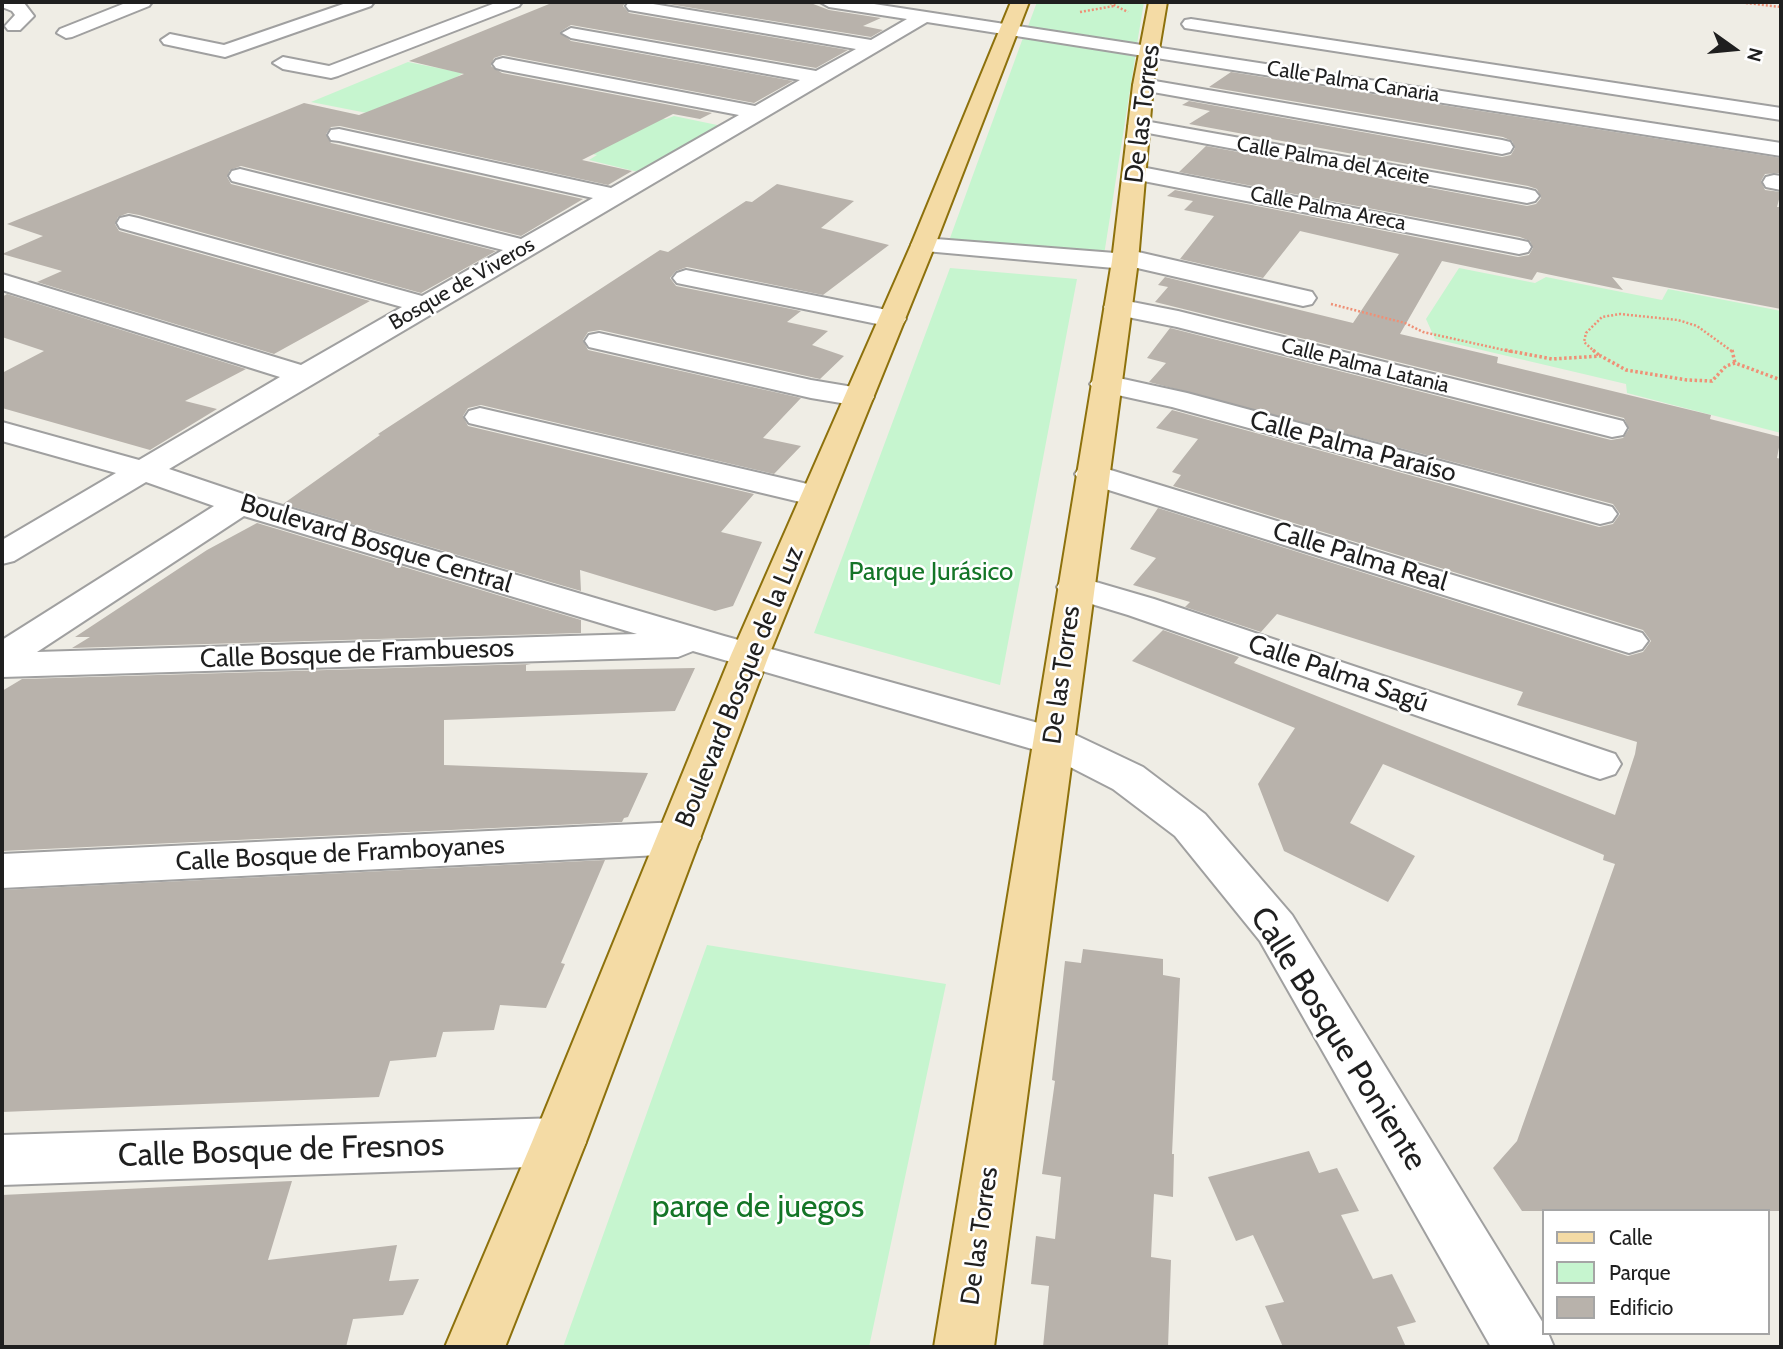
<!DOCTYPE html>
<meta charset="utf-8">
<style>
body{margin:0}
#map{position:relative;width:1783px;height:1349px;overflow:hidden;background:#efede5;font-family:Cabin,sans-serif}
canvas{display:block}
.frame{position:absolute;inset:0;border:4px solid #1f1f1f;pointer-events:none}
.legend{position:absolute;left:1542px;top:1209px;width:228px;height:126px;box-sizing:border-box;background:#fff;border:2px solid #a5a5a5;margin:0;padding:9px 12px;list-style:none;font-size:21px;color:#1f1f1f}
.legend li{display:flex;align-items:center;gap:14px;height:35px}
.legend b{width:35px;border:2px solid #a5a5a5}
.north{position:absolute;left:1699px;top:14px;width:70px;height:70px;-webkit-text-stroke:5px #fff;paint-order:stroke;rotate:105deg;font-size:19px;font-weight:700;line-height:28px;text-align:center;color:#1f1f1f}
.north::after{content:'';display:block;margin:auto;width:24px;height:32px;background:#1f1f1f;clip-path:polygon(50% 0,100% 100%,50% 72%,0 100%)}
</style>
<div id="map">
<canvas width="1783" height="1349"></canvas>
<div class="frame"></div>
<ul class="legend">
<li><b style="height:9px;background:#f4dba5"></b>Calle</li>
<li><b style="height:19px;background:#c6f5cf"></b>Parque</li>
<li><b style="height:19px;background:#b8b2ab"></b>Edificio</li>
</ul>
<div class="north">N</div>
</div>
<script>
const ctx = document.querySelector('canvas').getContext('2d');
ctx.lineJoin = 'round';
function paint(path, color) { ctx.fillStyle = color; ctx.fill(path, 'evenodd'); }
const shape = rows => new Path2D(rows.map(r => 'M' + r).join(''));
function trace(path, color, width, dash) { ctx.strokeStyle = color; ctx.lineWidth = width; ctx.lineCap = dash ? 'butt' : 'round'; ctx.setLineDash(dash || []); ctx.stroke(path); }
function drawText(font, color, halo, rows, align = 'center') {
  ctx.font = font + ' Cabin,sans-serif'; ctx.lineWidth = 5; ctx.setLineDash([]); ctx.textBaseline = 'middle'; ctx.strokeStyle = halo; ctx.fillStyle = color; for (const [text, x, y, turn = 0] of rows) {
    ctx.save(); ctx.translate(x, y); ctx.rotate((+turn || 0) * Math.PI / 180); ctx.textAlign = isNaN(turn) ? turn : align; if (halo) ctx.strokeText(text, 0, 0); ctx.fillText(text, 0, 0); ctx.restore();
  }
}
paint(shape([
 [1037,2,1144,2,1137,44,1027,29],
 [1024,35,1136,52,1104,255,955,243,950,238],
 [408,62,463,73,455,78,666,119,674,116,722,126,638,172,589,160,597,155,377,108,367,113,311,102],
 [950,268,1077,279,1000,685,814,633],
 [1459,268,1535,283,1546,277,1662,300,1668,289,1781,311,1781,433,1627,393,1626,384,1435,339,1426,319],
 [707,945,946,984,869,1347,563,1347]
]), '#c6f5cf');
paint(shape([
 [554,2,626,2,623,6,629,13,848,50,816,68,571,25,560,32,571,41,793,81,754,103,503,55,494,58,491,66,502,73,712,113,700,119,673,114,582,160,632,171,608,185,340,126,331,127,326,134,331,143,583,199,521,236,241,166,230,170,227,177,231,184,496,251,421,293,139,215,128,213,118,217,115,224,119,231,370,301,274,354,37,282,62,271,2,254,43,236,7,224,304,103,359,115,464,74,409,61],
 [656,2,808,2,829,10,881,18,863,26,883,30,871,37],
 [1231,72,1781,158,1781,173,1765,174,1761,181,1765,190,1781,192,1777,207,1781,207,1781,309,1612,277,1623,290,1537,272,1532,280,1442,261,1400,334,1498,357,1497,363,1711,415,1710,419,1781,437,1777,458,1781,459,1781,1211,1522,1211,1493,1168,1517,1141,1615,864,1603,860,1604,855,1383,764,1350,823,1415,856,1388,902,1284,851,1258,784,1295,728,1132,661,1163,630,1239,657,1234,663,1615,815,1635,754,1637,742,1517,705,1523,692,1277,614,1261,632,1185,607,1190,602,1133,585,1156,558,1130,549,1158,508,1628,656,1643,652,1651,641,1643,630,1173,486,1181,475,1172,472,1198,439,1156,428,1172,410,1599,527,1613,524,1620,514,1613,504,1149,382,1166,363,1147,358,1170,328,1611,440,1623,438,1629,429,1624,418,1155,302,1168,287,1158,285,1165,277,1353,323,1399,254,1300,231,1263,278,1180,259,1214,216,1184,210,1193,201,1167,196,1175,190,1518,257,1529,255,1533,248,1530,241,1520,237,1179,172,1206,146,1527,206,1536,204,1541,198,1537,189,1528,186,1189,124,1210,111,1182,105,1189,101,1502,157,1511,155,1515,148,1512,141,1503,137,1209,87],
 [777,184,854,201,821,228,889,245,823,295,687,267,676,271,670,278,676,286,801,311,787,322,828,331,812,345,844,356,820,379,600,330,588,332,583,340,588,350,801,398,763,438,801,446,774,474,481,405,468,408,463,416,468,426,754,494,721,532,762,542,733,606,715,611,580,570,581,591,283,504,380,435,378,434,660,250,668,252,746,201,752,202],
 [7,294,246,369,185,401,217,409,150,450,2,408,2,373,44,351,2,337,2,297],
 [257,523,581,620,581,633,72,648,90,637,75,637,207,550],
 [531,664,526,665,526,671,695,668,675,711,444,720,444,765,648,773,628,817,624,818,622,822,2,851,2,691,22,679],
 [605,860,561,963,565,964,546,1008,500,1005,494,1030,443,1032,436,1057,390,1061,379,1097,2,1112,2,890],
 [1083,949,1163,959,1163,975,1180,978,1172,1154,1174,1154,1173,1197,1154,1194,1151,1257,1171,1260,1168,1347,1043,1347,1049,1286,1031,1284,1036,1236,1055,1239,1061,1177,1042,1174,1055,1081,1052,1080,1065,961,1081,963],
 [1309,1151,1319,1173,1337,1168,1359,1211,1341,1215,1373,1279,1392,1274,1416,1322,1397,1327,1406,1347,1283,1347,1265,1306,1284,1302,1253,1235,1236,1241,1208,1177],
 [292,1181,268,1260,397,1245,389,1281,419,1279,403,1315,353,1319,346,1347,2,1347,2,1195]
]), '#b8b2ab');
const minor = shape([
 [2,2,24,3,34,16,20,30,8,30,5,26,15,15,12,11,2,7,2,2],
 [128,2,152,2,149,6,72,37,66,38,57,33,60,29,128,2],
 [349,2,374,2,371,6,225,57,164,44,161,40,170,34,224,45,349,2],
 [498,2,522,2,519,6,338,76,331,78,283,69,273,63,283,57,329,66,498,2],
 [629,2,641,2,871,40,907,19,829,7,820,2,861,2,1781,143,1781,156,927,22,169,469,252,497,724,636,1067,731,1143,767,1205,814,1292,915,1543,1323,1543,1333,1548,1333,1554,1347,1491,1347,1260,941,1175,836,1113,789,1039,751,693,651,678,657,2,677,2,640,214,506,146,482,14,561,2,564,2,540,116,473,2,441,2,422,139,460,280,377,2,290,2,274,301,365,402,307,120,228,117,223,120,218,129,216,138,218,422,296,503,250,232,181,229,176,232,171,240,169,521,239,593,198,339,141,331,140,328,135,331,130,339,129,611,188,739,115,503,70,496,68,493,64,496,60,503,58,755,106,800,80,571,38,562,33,571,28,816,71,856,49,635,11,629,10,626,6,629,2],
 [244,516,637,634,37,652,244,516],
 [1191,19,1781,108,1781,120,1185,28,1182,24,1185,20,1191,19],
 [1143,79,1502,140,1510,142,1513,147,1510,152,1502,154,1136,89,1133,85,1136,81,1143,79],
 [1139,120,1527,189,1535,191,1539,196,1535,201,1527,203,1132,130,1128,126,1132,122,1139,120],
 [1136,166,1519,240,1528,242,1531,247,1528,252,1519,254,1128,178,1125,173,1128,168,1136,166],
 [1774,175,1781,176,1781,190,1766,187,1763,182,1766,177,1774,175],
 [923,238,1115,253,1125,249,1312,292,1316,298,1312,304,1303,306,1133,267,1125,269,914,250,911,245,914,240,923,238],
 [686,270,892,311,902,313,906,319,902,325,892,327,677,283,673,278,677,273,686,270],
 [1117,299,1178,311,1623,421,1627,428,1623,435,1612,437,1177,327,1108,313,1104,307,1108,301,1117,299],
 [599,333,811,380,859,388,870,391,874,397,870,403,859,406,811,398,589,347,585,341,589,335,599,333],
 [1105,375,1187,393,1612,507,1617,514,1612,521,1600,524,1172,407,1095,390,1090,384,1095,378,1105,375],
 [480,408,829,489,833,496,829,503,817,506,469,423,465,417,469,411,480,408],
 [1091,464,1642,633,1648,641,1642,649,1629,653,1616,649,1080,481,1075,474,1080,467,1091,464],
 [1075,576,1154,599,1615,754,1621,764,1615,774,1600,779,1585,774,1128,615,1062,595,1057,587,1062,579,1075,576],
 [679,822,694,827,701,838,694,849,679,854,2,888,2,854,679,822],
 [559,1118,578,1125,586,1142,578,1159,559,1166,2,1185,2,1135,559,1118]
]);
const major = shape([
 [1011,2,1029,2,935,245,769,655,586,1142,505,1347,445,1347,532,1142,731,655,911,245,1011,2],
 [1149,2,1167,2,1153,85,1138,261,994,1347,934,1347,1112,261,1133,85,1149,2]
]);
trace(minor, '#a0a0a0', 4);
trace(major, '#8d710c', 4);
trace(shape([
 [1738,2,1781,7],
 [1110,3,1128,12],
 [1080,12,1114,6],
 [1331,304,1405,323,1423,332,1513,352],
 [1595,352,1584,342,1586,333,1602,317,1620,314,1678,320,1697,326,1733,352]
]), '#ef9076', 2.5, [2, 2]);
trace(shape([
 [1505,350,1552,359,1601,356,1626,370,1687,380,1712,381,1726,366,1735,363,1781,380],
 [1593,350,1600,356],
 [1732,350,1735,363]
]), '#ef9076', 3.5, [2.5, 2.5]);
paint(minor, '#fff');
paint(major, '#f4dba5');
drawText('21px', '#1f1f1f', '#fff', [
 ["Calle Palma Canaria",1353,82,9],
 ["Calle Palma del Aceite",1333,161,10],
 ["Calle Palma Areca",1328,209,11],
 ["Bosque de Viveros",462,284,-30],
 ["Calle Palma Latania",1365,366,14]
]);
drawText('26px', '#1f1f1f', '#fff', [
 ["De las Torres",1143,114,-83],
 ["Calle Palma Paraíso",1353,447,15],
 ["Boulevard Bosque Central",376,544,17],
 ["Calle Palma Real",1360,557,17],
 ["Calle Bosque de Frambuesos",357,654,-2],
 ["Calle Palma Sagú",1338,674,19],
 ["De las Torres",1062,675,-82],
 ["Boulevard Bosque de la Luz",740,687,-68],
 ["Calle Bosque de Framboyanes",340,854,-3],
 ["De las Torres",980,1236,-82]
]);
drawText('26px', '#147527', '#fff', [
 ["Parque Jurásico",931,572]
]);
drawText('32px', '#1f1f1f', '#fff', [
 ["Calle Bosque Poniente",1338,1039,58],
 ["Calle Bosque de Fresnos",281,1151,-2]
]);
drawText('32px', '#147527', '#fff', [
 ["parqe de juegos",758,1208]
]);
</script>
